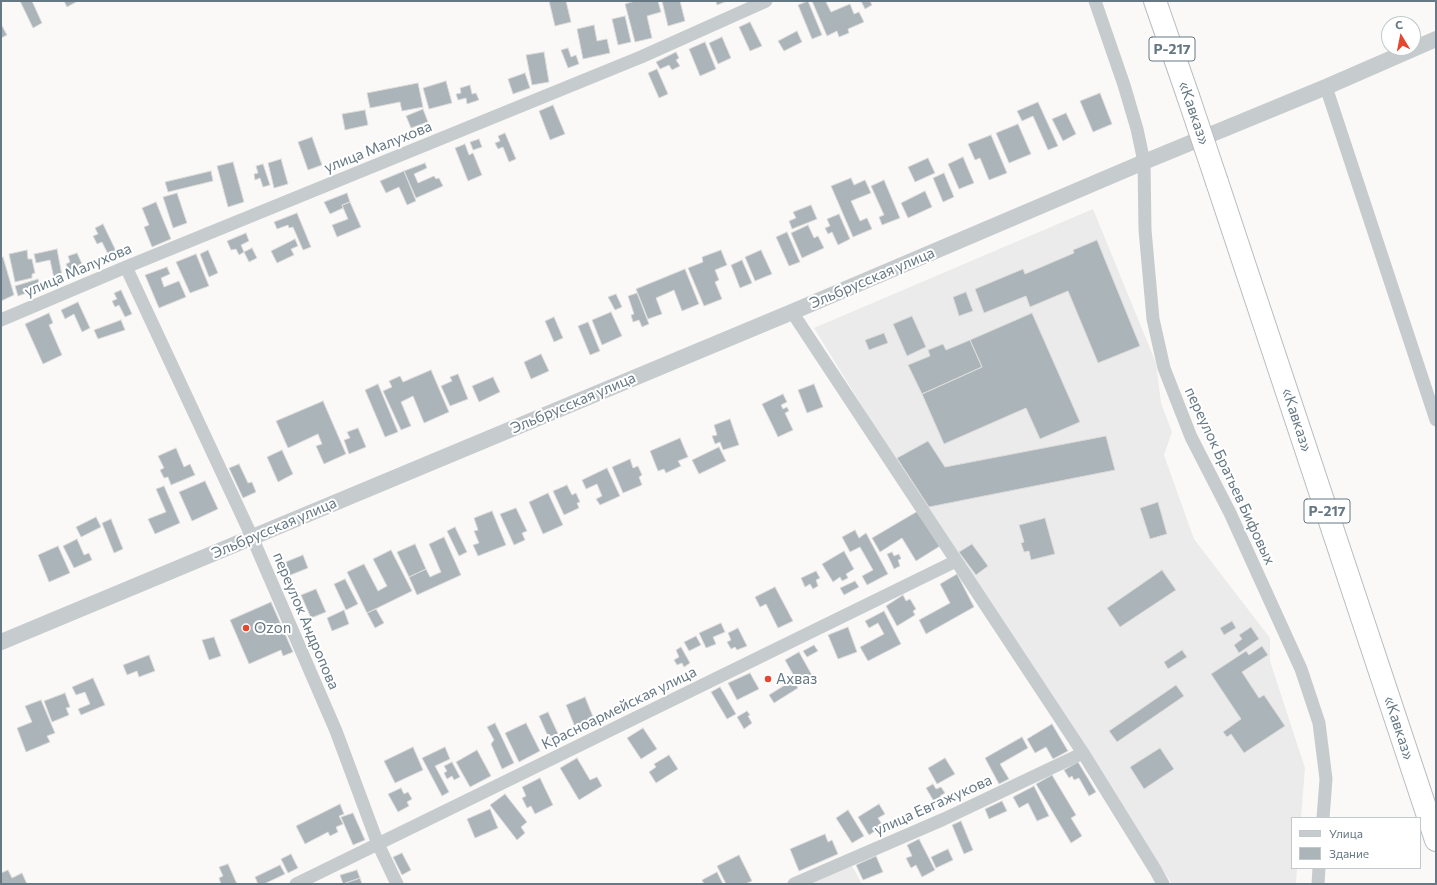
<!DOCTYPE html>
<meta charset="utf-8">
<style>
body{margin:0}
#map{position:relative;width:1437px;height:885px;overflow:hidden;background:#faf9f7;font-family:Commissioner,sans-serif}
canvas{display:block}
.frame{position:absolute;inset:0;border:2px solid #657883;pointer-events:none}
.legend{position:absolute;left:1291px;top:817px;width:130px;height:52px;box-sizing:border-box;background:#fff;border:1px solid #c1c9cd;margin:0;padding:5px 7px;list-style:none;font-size:12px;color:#657883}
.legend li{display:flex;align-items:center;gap:8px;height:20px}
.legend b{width:20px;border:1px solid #c1c9cd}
.north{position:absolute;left:1381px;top:16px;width:40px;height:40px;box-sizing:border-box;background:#fff;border:1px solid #c1c9cd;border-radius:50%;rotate:350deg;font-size:11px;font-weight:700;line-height:16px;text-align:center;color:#657883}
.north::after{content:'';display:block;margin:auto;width:14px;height:18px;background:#e4472d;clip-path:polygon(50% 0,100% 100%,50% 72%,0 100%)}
</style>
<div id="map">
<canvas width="1437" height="885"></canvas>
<div class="frame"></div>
<ul class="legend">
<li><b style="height:5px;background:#c6cbcd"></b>Улица</li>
<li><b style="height:11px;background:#aab4b9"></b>Здание</li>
</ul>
<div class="north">С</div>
</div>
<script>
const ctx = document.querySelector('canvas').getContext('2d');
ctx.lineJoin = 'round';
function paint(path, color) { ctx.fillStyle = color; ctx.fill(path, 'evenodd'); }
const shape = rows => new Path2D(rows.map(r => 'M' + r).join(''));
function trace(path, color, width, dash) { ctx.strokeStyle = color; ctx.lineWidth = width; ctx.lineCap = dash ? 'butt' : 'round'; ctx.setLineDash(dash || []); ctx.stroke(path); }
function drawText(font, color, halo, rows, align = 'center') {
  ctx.font = font + ' Commissioner,sans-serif'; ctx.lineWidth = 4; ctx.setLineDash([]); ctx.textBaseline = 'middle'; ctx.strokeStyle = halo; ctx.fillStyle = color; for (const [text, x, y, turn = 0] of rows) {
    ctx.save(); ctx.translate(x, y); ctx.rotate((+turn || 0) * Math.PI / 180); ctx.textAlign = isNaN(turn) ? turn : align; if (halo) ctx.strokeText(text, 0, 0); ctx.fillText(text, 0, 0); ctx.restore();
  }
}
paint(shape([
 [1093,209,1156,363,1161,403,1172,432,1164,455,1194,539,1270,638,1270,661,1305,768,1301,818,1292,818,1292,868,1297,868,1296,884,1172,884,929,515,814,328],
 [851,864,862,884,808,884]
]), '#ebebeb');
const building = shape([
 [20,1,32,1,42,23,33,28,20,1],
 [64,1,78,1,67,7,64,1],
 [549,1,566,1,571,22,555,26,549,1],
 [635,1,658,1,661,12,647,16,652,38,635,42,625,4,635,1],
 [662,1,680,1,685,21,668,26,662,1],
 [716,1,727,1,717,5,716,1],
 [808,1,822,35,812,39,798,5,808,1],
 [812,1,830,1,826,2,831,12,850,4,854,14,859,12,864,22,848,29,849,33,839,37,837,31,827,36,812,1],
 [861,1,870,1,872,5,865,9,861,1],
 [625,16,631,42,618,45,612,19,625,16],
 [750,22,762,46,750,51,739,27,750,22],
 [1,24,7,35,1,38,1,24],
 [594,25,597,41,607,39,610,53,583,59,577,29,594,25],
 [797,31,802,42,784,51,778,41,797,31],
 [722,37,731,58,718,64,709,43,722,37],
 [705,42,716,69,700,76,689,49,705,42],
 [568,48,571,57,576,55,579,64,568,68,561,50,568,48],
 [544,52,549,82,532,85,526,55,544,52],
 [676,52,679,58,676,60,680,66,672,70,669,65,660,69,656,62,676,52],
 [657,69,668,94,659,98,648,73,657,69],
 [525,73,530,88,513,94,508,79,525,73],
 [446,81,452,103,429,109,423,88,446,81],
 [418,83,423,107,402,111,400,102,370,108,367,93,418,83],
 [470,85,472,94,476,93,479,100,467,104,466,98,458,100,456,94,461,93,460,88,470,85],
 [1100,93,1112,124,1093,132,1080,101,1100,93],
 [1038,102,1058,146,1048,150,1033,116,1022,121,1017,111,1038,102],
 [553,105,565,134,550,140,539,111,553,105],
 [423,109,428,122,411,128,406,116,423,109],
 [365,110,368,125,345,130,342,114,365,110],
 [1066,113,1076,134,1063,141,1052,119,1066,113],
 [1018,124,1031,154,1009,163,996,133,1018,124],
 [505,133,516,159,509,162,503,147,498,149,495,143,500,141,498,136,505,133],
 [991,135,1007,173,989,180,980,158,975,160,968,144,991,135],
 [312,137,322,165,308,170,298,142,312,137],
 [479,139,482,147,473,150,470,142,479,139],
 [465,144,469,155,473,153,482,175,468,181,455,148,465,144],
 [963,157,974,183,959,189,948,164,963,157],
 [928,158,935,173,915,182,908,167,928,158],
 [281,159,288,184,274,188,268,163,281,159],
 [233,162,244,202,228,207,217,166,233,162],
 [425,163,427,168,414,174,418,183,434,176,436,179,439,178,443,186,416,198,404,171,425,163],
 [263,164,270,185,263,187,260,178,255,180,254,174,258,173,256,166,263,164],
 [211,171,213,181,168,192,165,182,211,171],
 [404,171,416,201,407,205,399,187,386,193,380,181,404,171],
 [944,173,954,197,943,202,933,178,944,173],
 [851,178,854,185,865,180,871,193,851,201,860,221,867,218,872,229,853,237,831,186,851,178],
 [884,180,900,218,882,225,879,217,884,215,871,186,884,180],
 [925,191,932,207,908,218,901,203,925,191],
 [177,193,187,223,173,228,163,197,177,193],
 [347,193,350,202,342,205,343,208,330,214,324,202,347,193],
 [156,202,171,239,152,247,144,227,149,225,142,208,156,202],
 [350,202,361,227,337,237,332,225,348,219,342,205,350,202],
 [811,205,817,219,792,229,789,221,796,218,793,212,811,205],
 [297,213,311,247,303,250,293,227,289,228,288,225,277,229,274,222,297,213],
 [839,214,850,239,838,245,832,232,828,234,825,228,830,226,827,219,839,214],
 [103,224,116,251,108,254,102,242,97,244,93,236,98,234,95,228,103,224],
 [808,225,814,238,818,236,824,248,802,258,791,233,808,225],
 [787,232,800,262,789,266,776,237,787,232],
 [246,233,249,241,241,245,244,252,239,255,236,249,231,250,227,241,246,233],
 [295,239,298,246,291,249,294,255,277,263,271,251,295,239],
 [1097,240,1140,346,1098,363,1068,291,1030,307,1026,296,984,313,975,289,1023,269,1025,274,1074,253,1073,250,1097,240],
 [252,248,257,258,249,262,244,252,252,248],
 [57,249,63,281,55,283,50,260,36,263,34,254,57,249],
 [27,250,28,259,32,259,35,273,32,274,32,278,15,282,9,254,27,250],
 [208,250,218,273,209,277,200,254,208,250],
 [721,250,727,265,715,270,719,280,715,282,722,299,704,306,688,268,703,262,702,257,721,250],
 [761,250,772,274,755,281,745,257,761,250],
 [77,253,83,266,69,271,66,264,70,262,68,256,77,253],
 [196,254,209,286,190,293,176,262,196,254],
 [3,257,14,295,1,301,1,258,3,257],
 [742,260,752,283,740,288,731,265,742,260],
 [167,267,170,274,161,278,164,287,179,281,186,297,159,308,145,275,167,267],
 [685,269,699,304,682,311,674,290,656,298,662,314,648,319,636,289,685,269],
 [38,279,41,288,18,296,15,286,38,279],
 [121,290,132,314,125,317,119,305,115,307,112,301,117,299,114,293,121,290],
 [966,292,973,311,959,316,953,297,966,292],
 [637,293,649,324,642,327,639,320,633,322,631,315,634,314,628,296,637,293],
 [616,294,622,307,615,310,608,297,616,294],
 [78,302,90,328,82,332,74,314,65,319,61,310,78,302],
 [611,312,622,336,602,345,592,320,611,312],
 [49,313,53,323,49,325,62,355,43,364,25,324,49,313],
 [1032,313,1080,422,1040,439,1026,408,944,444,922,394,982,367,970,340,1032,313],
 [912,316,926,347,907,356,893,324,912,316],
 [554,317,563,338,554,342,545,321,554,317],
 [121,320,125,330,98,339,94,330,121,320],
 [588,322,600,351,590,355,578,326,588,322],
 [884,333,888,343,869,350,865,340,884,333],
 [970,340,982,367,922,394,908,365,930,356,928,350,943,344,946,350,970,340],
 [541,354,549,371,531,379,524,362,541,354],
 [431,370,449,412,424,423,413,396,401,402,411,426,401,430,383,391,392,387,389,381,400,376,403,382,431,370],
 [458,374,468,399,450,406,441,386,452,381,450,377,458,374],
 [493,377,500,392,479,402,472,386,493,377],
 [378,384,398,432,385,437,365,390,378,384],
 [814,384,823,407,807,413,798,390,814,384],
 [783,394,787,402,781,405,783,409,787,407,789,411,785,413,793,430,778,437,762,404,783,394],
 [323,401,346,454,324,464,316,446,322,444,318,434,288,448,276,421,323,401],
 [730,419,739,445,723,450,720,442,715,444,712,436,717,435,714,425,730,419],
 [358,428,366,447,349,454,344,440,350,438,347,432,358,428],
 [1106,436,1115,470,929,507,897,458,928,441,945,467,1106,436],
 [680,438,688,457,678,461,681,466,666,473,664,469,658,471,650,451,680,438],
 [719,447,726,461,699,474,692,460,719,447],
 [176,448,184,467,190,464,195,475,171,485,168,477,164,478,160,470,164,468,158,456,176,448],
 [282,450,293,474,278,482,267,457,282,450],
 [630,459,633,468,638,466,642,475,639,477,642,485,623,493,612,467,630,459],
 [239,464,248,483,252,482,256,492,243,498,229,468,239,464],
 [607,468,620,496,600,505,596,499,602,496,597,484,586,489,582,480,607,468],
 [205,481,218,509,192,521,179,492,205,481],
 [567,485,572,495,576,493,580,502,577,503,579,508,564,515,553,491,567,485],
 [164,486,180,523,155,534,148,519,166,512,156,489,164,486],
 [548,493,563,525,543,534,529,502,548,493],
 [1158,502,1167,534,1150,539,1140,508,1158,502],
 [516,508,527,531,522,533,525,540,514,545,500,514,516,508],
 [492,511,506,545,478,556,473,545,479,543,474,531,478,530,474,518,492,511],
 [918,511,940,546,916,561,902,538,880,552,872,538,918,511],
 [96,517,101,527,81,537,76,527,96,517],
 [1045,518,1055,554,1031,560,1029,551,1024,552,1021,543,1024,542,1019,525,1045,518],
 [111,519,123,549,114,553,102,523,111,519],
 [455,527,467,552,459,556,447,531,455,527],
 [855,530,859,538,866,533,888,574,867,585,862,576,873,570,860,547,850,552,842,537,855,530],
 [444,537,461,575,417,595,409,577,426,569,430,577,441,572,429,544,444,537],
 [77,539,84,555,89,553,92,560,74,568,63,546,77,539],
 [415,544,426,569,409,577,397,552,415,544],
 [972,544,988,566,976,575,959,552,972,544],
 [58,546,70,573,49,582,38,555,58,546],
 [391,550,412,591,367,613,347,572,364,564,378,591,387,586,373,559,391,550],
 [844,551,854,569,846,574,848,578,842,581,840,577,833,582,822,564,844,551],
 [892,552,894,556,899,554,901,559,898,560,900,566,894,569,887,554,892,552],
 [303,555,308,568,288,576,283,563,303,555],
 [1162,570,1176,590,1120,627,1107,608,1162,570],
 [816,571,820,578,816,580,818,586,813,589,810,584,805,587,801,578,816,571],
 [957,574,974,607,926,634,919,620,950,603,940,584,957,574],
 [345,579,358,604,346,610,334,584,345,579],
 [855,581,859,587,844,595,840,588,855,581],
 [775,587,793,621,778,628,766,604,760,607,755,597,775,587],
 [316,589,326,612,311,618,301,595,316,589],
 [903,595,906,601,910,599,916,609,913,611,915,615,897,626,886,606,903,595],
 [271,602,293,652,283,656,281,650,249,664,230,620,271,602],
 [376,609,384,623,375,628,367,613,376,609],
 [344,610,349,624,332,631,327,618,344,610],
 [884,611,901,644,868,661,860,647,884,634,878,623,869,628,865,621,884,611],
 [1232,621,1236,628,1224,635,1220,628,1232,621],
 [721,623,725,632,713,637,716,644,706,648,699,633,721,623],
 [848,627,857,652,838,659,828,635,848,627],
 [1251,627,1259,639,1239,653,1234,645,1242,639,1239,635,1251,627],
 [738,628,747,646,737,650,735,647,731,649,727,642,731,640,728,633,738,628],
 [696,636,701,645,689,651,684,642,696,636],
 [214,637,221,656,209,660,202,640,214,637],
 [814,645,818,651,807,657,803,651,814,645],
 [1262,646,1268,655,1242,672,1259,698,1264,695,1285,726,1244,753,1231,734,1227,737,1223,732,1241,719,1211,674,1246,651,1249,655,1262,646],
 [681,647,690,663,684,667,682,663,677,665,674,660,679,657,676,650,681,647],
 [1182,650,1187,657,1168,669,1164,662,1182,650],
 [799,652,813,677,799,685,785,660,799,652],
 [149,655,155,671,139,677,137,671,127,675,123,665,149,655],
 [750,673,759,689,737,700,728,683,750,673],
 [93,678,105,705,81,715,78,709,90,704,85,692,76,695,72,687,93,678],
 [793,680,798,688,774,703,769,695,793,680],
 [1176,685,1184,696,1117,742,1109,731,1176,685],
 [720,687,736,714,727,719,711,692,720,687],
 [65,693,70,707,66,708,69,715,52,722,44,701,65,693],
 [585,697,596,724,577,732,566,705,585,697],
 [41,700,55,733,47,736,50,742,26,752,17,728,32,722,25,706,41,700],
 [747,711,750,715,748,716,752,723,744,729,737,717,747,711],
 [548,712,560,738,551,743,539,716,548,712],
 [495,723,514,763,502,769,491,744,494,740,487,727,495,723],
 [526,723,540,751,519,762,505,733,526,723],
 [1052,724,1068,751,1053,759,1046,747,1035,753,1027,739,1052,724],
 [643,728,657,749,641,759,627,738,643,728],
 [1022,737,1028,748,1000,764,1009,779,999,784,985,758,1022,737],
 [413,747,423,770,395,783,384,761,413,747],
 [445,747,450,759,435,766,449,792,442,796,422,758,445,747],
 [1160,748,1174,769,1144,789,1130,767,1160,748],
 [477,750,491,776,470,787,456,762,477,750],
 [669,755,678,769,656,783,649,772,656,767,654,764,669,755],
 [577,758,590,780,597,777,602,786,579,800,560,768,577,758],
 [945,758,955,774,937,784,928,768,945,758],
 [452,762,460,777,454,780,452,776,447,779,444,773,447,771,444,766,452,762],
 [1078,762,1096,792,1089,796,1079,778,1074,780,1072,776,1069,778,1064,770,1078,762],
 [1052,775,1076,815,1071,818,1082,836,1071,843,1036,784,1052,775],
 [540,778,553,805,535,814,531,806,527,808,522,798,526,796,522,787,540,778],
 [933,784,936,789,941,787,945,793,940,796,943,800,936,805,926,788,933,784],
 [1034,786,1049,816,1037,821,1028,803,1019,808,1013,797,1034,786],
 [401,788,404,794,408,792,412,799,407,802,409,806,398,812,388,794,401,788],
 [505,794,527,822,521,827,525,833,517,840,490,805,505,794],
 [1002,801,1007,811,989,819,985,809,1002,801],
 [340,804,344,814,339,816,343,824,336,827,338,832,330,836,328,832,305,844,296,826,340,804],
 [879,804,885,814,878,818,883,826,869,835,858,817,879,804],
 [490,809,498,828,475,838,467,819,490,809],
 [848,810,864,836,852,843,836,818,848,810],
 [353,813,365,840,353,845,341,817,353,813],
 [961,821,973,850,964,854,952,825,961,821],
 [825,834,828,842,832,840,838,854,799,871,790,849,825,834],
 [919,839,935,870,922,877,916,865,911,868,906,858,912,856,907,845,919,839],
 [948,849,953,860,936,868,931,857,948,849],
 [402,853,411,870,402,875,393,857,402,853],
 [291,854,298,868,288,873,281,859,291,854],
 [739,855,752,881,745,884,726,884,717,866,739,855],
 [876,856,883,872,863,880,856,865,876,856],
 [228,864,237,884,221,884,219,878,223,876,219,867,228,864],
 [280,865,285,874,264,884,258,884,255,877,280,865],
 [8,870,12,878,22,873,27,884,1,884,1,873,8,870],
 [357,870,360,878,343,884,340,875,357,870],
 [717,872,723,884,704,884,702,880,717,872],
 [360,878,362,884,345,884,345,883,360,878]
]);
paint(building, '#aab4b9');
trace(building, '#dcdbda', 1);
const trunk = shape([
 [1155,1,1188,96],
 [1217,182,1436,840]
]);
trace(trunk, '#b9bdc0', 24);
trace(shape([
 [1095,1,1124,85,1137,129,1144,162,1145,230,1153,319,1164,368,1191,437,1230,513,1301,669,1319,723,1326,779,1323,818],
 [1326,87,1436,420],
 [126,267,252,537,336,731,378,844,397,884],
 [792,312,1083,753,1156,871,1163,884],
 [1,320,126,267,641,57,766,1],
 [296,884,956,561],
 [794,884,944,819,1083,753],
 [1318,884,1319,868]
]), '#c6cbcd', 13);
trace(shape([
 [1,642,792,312,1144,162,1326,87,1436,39]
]), '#c6cbcd', 16);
trace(trunk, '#fff', 22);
const trunkBridge = shape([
 [1188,96,1217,182]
]);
trace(trunkBridge, '#b9bdc0', 24, []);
trace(trunkBridge, '#fff', 22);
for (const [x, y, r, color] of [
 [246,628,4,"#e4472d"],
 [768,679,4,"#e4472d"]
]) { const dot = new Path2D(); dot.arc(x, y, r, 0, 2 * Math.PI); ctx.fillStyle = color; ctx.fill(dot); trace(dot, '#fff', 1.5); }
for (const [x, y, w] of [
 [1172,49,46],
 [1327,511,46]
]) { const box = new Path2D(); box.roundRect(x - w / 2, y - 12, w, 24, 3); ctx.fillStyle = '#fff'; ctx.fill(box); trace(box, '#657883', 1); }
drawText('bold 14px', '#657883', null, [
 ["Р-217",1172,49],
 ["Р-217",1327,511]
]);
drawText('15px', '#657883', '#fff', [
 ["«Кавказ»",1194,113,71],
 ["улица Малухова",378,147,-22],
 ["улица Малухова",78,270,-23],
 ["Эльбрусская улица",872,278,-23],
 ["Эльбрусская улица",573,403,-23],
 ["«Кавказ»",1297,420,72],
 ["переулок Братьев Бифовых",1230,476,65],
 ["Эльбрусская улица",274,528,-23],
 ["переулок Андропова",306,621,67],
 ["Красноармейская улица",619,708,-26],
 ["«Кавказ»",1399,728,72],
 ["улица Евгажукова",933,805,-24]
]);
drawText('15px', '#657883', '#fff', [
 ["Ozon",254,628],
 ["Ахваз",776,679]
], 'left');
</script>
